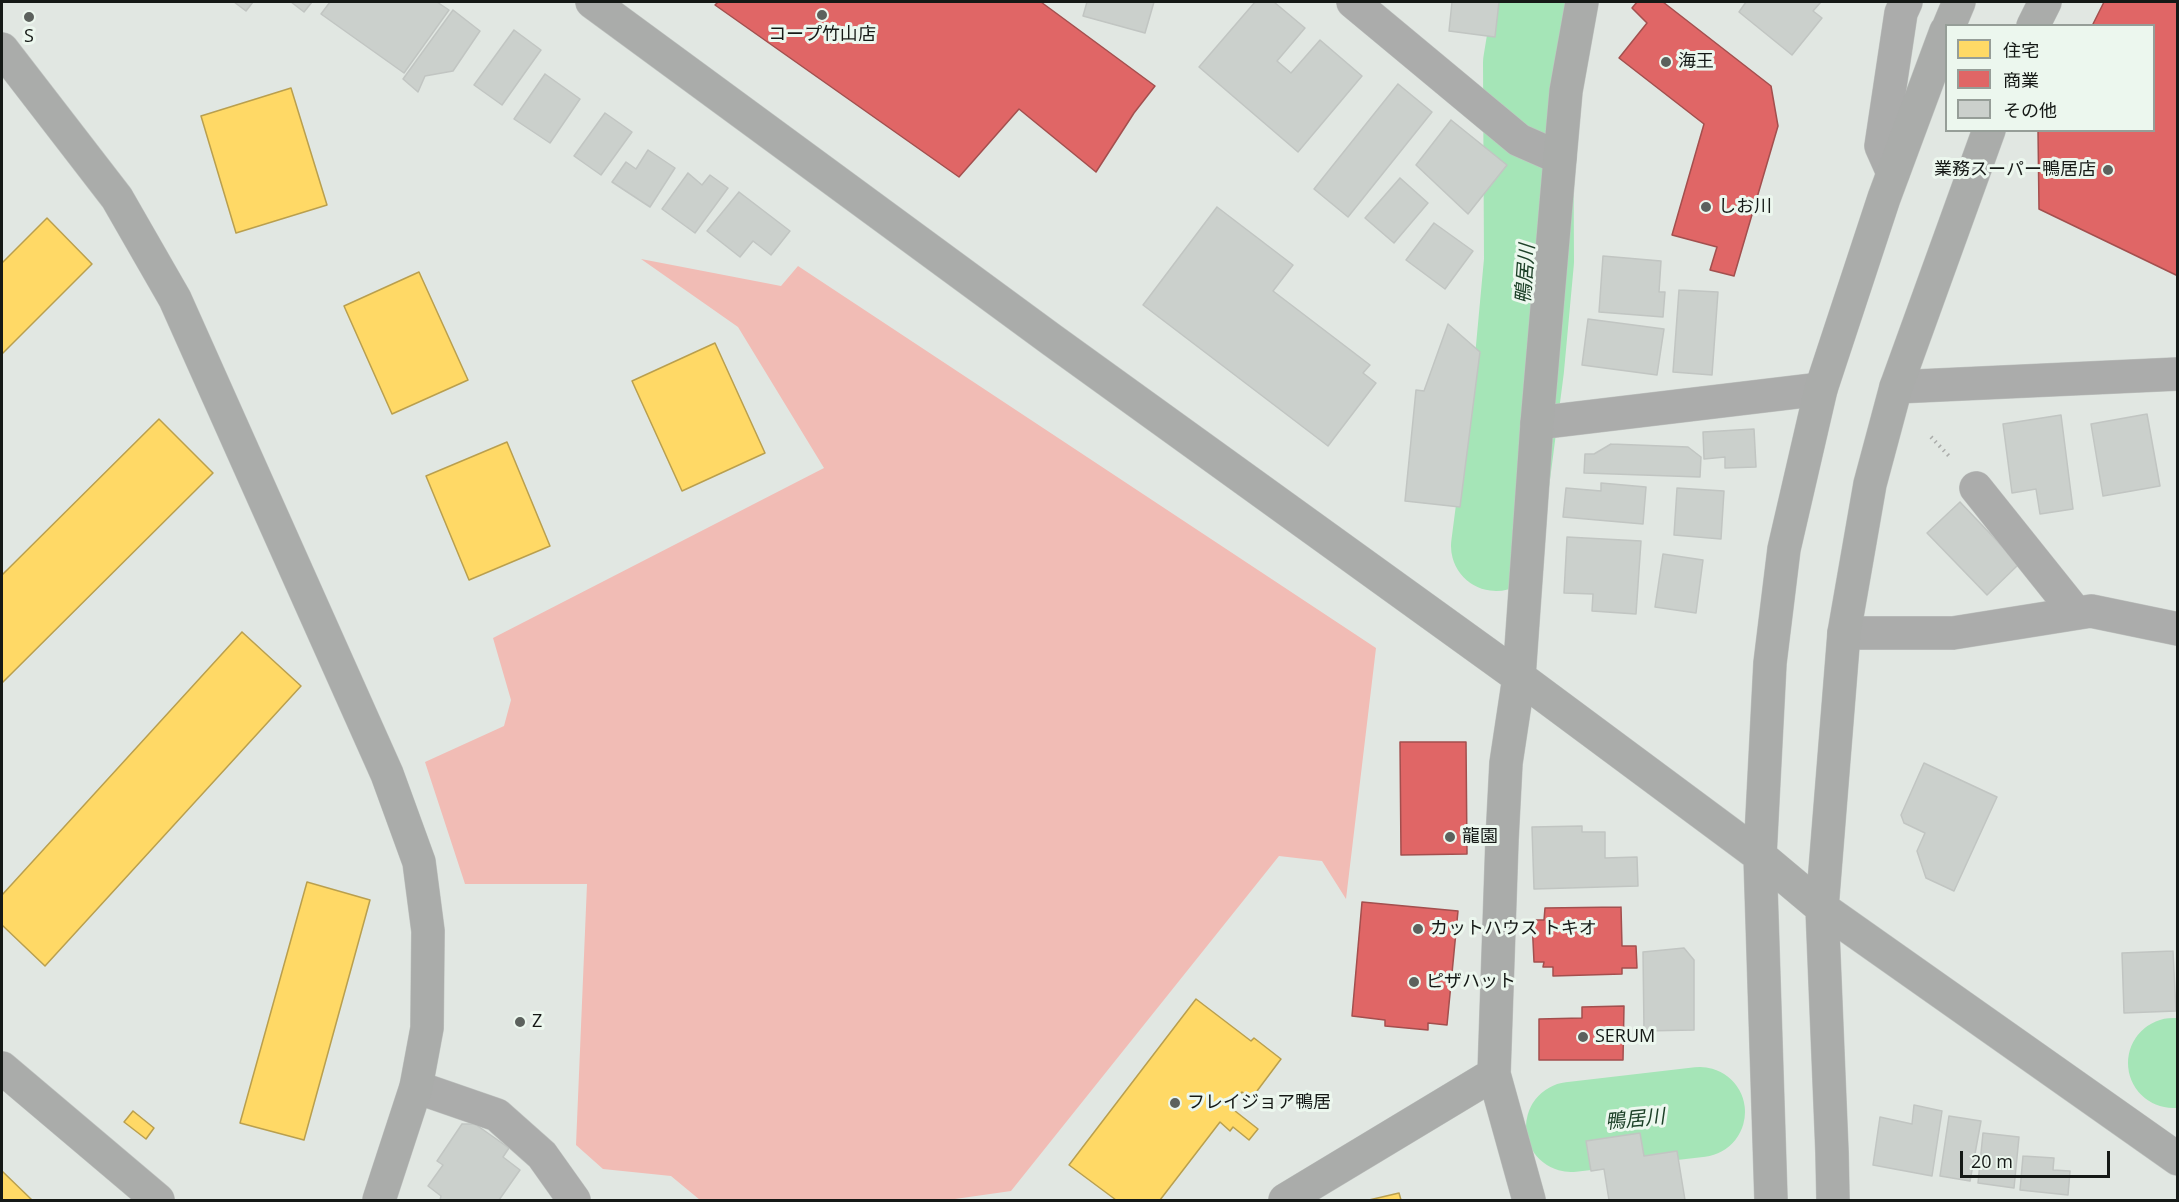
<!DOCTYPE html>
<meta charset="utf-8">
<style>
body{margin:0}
#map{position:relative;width:2179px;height:1202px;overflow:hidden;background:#e1e7e2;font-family:"Open Sans","Noto Sans JP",sans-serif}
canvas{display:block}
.frame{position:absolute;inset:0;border:3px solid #151916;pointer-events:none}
.legend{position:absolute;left:1945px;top:24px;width:210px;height:108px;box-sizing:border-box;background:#ecf7ee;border:2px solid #969e98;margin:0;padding:8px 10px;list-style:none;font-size:18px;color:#151916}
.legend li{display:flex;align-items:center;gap:12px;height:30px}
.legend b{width:30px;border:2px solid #969e98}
.scale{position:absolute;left:1960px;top:1151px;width:150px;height:27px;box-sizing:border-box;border:3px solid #151916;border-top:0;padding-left:8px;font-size:18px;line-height:21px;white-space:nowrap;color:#151916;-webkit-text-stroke:4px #ecf7ee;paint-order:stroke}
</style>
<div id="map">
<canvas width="2179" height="1202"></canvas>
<div class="frame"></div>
<ul class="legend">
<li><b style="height:16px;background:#ffd966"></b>住宅</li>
<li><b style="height:16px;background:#e06666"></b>商業</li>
<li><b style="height:16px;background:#cbd0cc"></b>その他</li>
</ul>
<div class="scale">20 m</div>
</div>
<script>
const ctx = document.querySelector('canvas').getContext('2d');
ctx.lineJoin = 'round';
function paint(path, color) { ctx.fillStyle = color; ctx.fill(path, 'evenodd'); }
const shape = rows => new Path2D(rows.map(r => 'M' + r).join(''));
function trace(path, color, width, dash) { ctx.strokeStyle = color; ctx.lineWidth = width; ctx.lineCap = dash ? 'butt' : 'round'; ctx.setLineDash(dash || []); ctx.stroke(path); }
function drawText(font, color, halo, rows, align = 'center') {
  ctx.font = font + ' "Open Sans","Noto Sans JP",sans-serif'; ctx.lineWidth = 6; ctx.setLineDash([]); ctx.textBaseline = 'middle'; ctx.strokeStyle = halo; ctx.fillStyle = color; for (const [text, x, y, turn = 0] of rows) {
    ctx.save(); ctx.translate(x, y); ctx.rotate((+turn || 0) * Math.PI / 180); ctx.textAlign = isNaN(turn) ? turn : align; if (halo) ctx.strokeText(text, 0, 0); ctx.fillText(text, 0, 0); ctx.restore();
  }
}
paint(shape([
 [641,259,781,286,798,266,1376,648,1346,899,1322,861,1279,856,1011,1191,948,1200,700,1200,671,1176,603,1169,576,1145,587,884,465,884,425,762,504,726,511,700,493,638,824,468,738,327]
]), '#f1bcb5');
const homes = shape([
 [291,88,327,205,236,233,201,116,291,88],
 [47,218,92,264,2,354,2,263,47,218],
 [419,272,468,380,392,414,344,306,419,272],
 [715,343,765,453,682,491,632,381,715,343],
 [159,419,213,473,2,683,2,575,159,419],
 [507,442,550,546,469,580,426,476,507,442],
 [242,632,301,686,45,966,2,925,2,895,242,632],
 [307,882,370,900,304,1140,240,1123,307,882],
 [1196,999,1251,1041,1254,1038,1281,1059,1251,1099,1242,1092,1230,1107,1258,1129,1249,1140,1233,1127,1230,1131,1220,1122,1160,1200,1116,1200,1069,1165,1196,999],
 [133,1111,154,1128,146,1139,124,1122,133,1111],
 [2,1171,32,1200,2,1200,2,1171],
 [1399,1193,1401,1200,1369,1200,1399,1193]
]);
paint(homes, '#ffd966');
trace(homes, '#b99f4e', 1.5);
const shops = shape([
 [718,2,1041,2,1155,86,1134,113,1096,172,1019,109,959,177,715,5,718,2],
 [1637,2,1663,2,1771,86,1778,126,1734,276,1710,270,1717,247,1672,235,1704,124,1619,58,1647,23,1632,8,1637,2],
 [2104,2,2178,2,2178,276,2039,209,2038,130,2154,130,2154,26,2092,26,2104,2],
 [1400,742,1466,742,1467,854,1401,855,1400,742],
 [1362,902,1458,911,1447,1025,1428,1023,1428,1030,1385,1026,1385,1020,1352,1016,1362,902],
 [1621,907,1622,946,1636,946,1637,968,1622,968,1622,974,1553,976,1553,967,1543,967,1544,962,1534,962,1532,920,1544,920,1545,908,1621,907],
 [1624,1006,1623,1060,1539,1060,1539,1019,1582,1018,1582,1007,1624,1006]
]);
paint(shops, '#e06666');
trace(shops, '#a34f4e', 1.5);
trace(shape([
 [1496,546,1519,369,1529,261,1528,63,1538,2],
 [2173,1063,2178,1063],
 [1571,1127,1700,1112]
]), '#a5e5b7', 90);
const building = shape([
 [234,2,253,2,246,11,234,2],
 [291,2,312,2,304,12,291,2],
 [330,2,437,2,449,10,404,73,321,14,330,2],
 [1087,2,1154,2,1145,33,1083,16,1087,2],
 [1255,2,1274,2,1305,28,1277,61,1291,73,1320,40,1362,76,1298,152,1199,67,1255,2],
 [1452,2,1499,2,1495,37,1449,31,1452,2],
 [1746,2,1821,2,1813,11,1822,18,1792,55,1739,12,1746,2],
 [453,10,480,31,453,71,425,76,418,92,403,79,453,10],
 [514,30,541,50,502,105,474,85,514,30],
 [545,74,580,99,550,143,514,119,545,74],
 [1398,84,1432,112,1348,217,1314,189,1398,84],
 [605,113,632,132,601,175,574,156,605,113],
 [1451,120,1507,165,1468,214,1416,165,1451,120],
 [648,150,675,168,650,207,612,182,626,162,636,169,648,150],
 [688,173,702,185,710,175,728,188,695,233,662,209,688,173],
 [1400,178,1428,203,1394,243,1365,218,1400,178],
 [739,192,790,231,771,255,753,241,740,257,707,231,739,192],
 [1217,207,1293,265,1273,291,1370,365,1363,373,1376,383,1328,446,1143,305,1217,207],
 [1434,223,1473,251,1445,289,1406,260,1434,223],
 [1603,256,1661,261,1659,292,1665,292,1663,317,1599,312,1603,256],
 [1679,290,1718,292,1712,375,1673,372,1679,290],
 [1588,319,1664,329,1657,375,1582,365,1588,319],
 [1448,324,1480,352,1460,507,1405,501,1416,390,1424,391,1448,324],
 [2147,414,2160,486,2103,496,2091,424,2147,414],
 [2061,415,2073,509,2040,514,2036,489,2012,493,2003,424,2061,415],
 [1754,429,1756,467,1725,468,1725,457,1704,459,1703,432,1754,429],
 [1611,444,1688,447,1701,457,1700,477,1584,473,1585,454,1594,454,1611,444],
 [1601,483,1646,487,1643,524,1563,517,1566,488,1601,491,1601,483],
 [1677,488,1724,491,1721,539,1674,535,1677,488],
 [1960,502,2019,564,1987,595,1927,533,1960,502],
 [1567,537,1641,541,1636,614,1592,611,1593,594,1564,593,1567,537],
 [1663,554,1703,560,1696,613,1655,607,1663,554],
 [1924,763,1997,797,1954,891,1926,878,1917,851,1925,833,1904,823,1901,815,1924,763],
 [1582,826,1582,832,1605,832,1605,858,1637,857,1638,886,1534,889,1532,827,1582,826],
 [1684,948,1694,960,1694,1030,1644,1031,1643,952,1684,948],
 [2173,951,2176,1011,2124,1013,2122,953,2173,951],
 [1914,1105,1942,1111,1932,1176,1873,1165,1880,1117,1912,1124,1914,1105],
 [1949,1116,1981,1121,1970,1181,1940,1176,1949,1116],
 [462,1124,475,1124,509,1148,503,1157,520,1170,499,1200,440,1200,441,1196,428,1186,443,1165,437,1161,462,1124],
 [1640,1133,1644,1156,1677,1151,1685,1200,1609,1200,1604,1169,1591,1171,1586,1141,1640,1133],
 [1983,1133,2019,1137,2014,1188,1978,1183,1983,1133],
 [2023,1156,2054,1158,2053,1170,2070,1171,2068,1195,2020,1190,2023,1156]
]);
paint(building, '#cbd0cc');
trace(building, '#c1c5c2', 1.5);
const street = shape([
 [1353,2,1519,140,1560,158],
 [1893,173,1881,146,1901,13,1906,2],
 [1896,387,2178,374],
 [1537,423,1821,389],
 [1976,488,2076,613],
 [1844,633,1953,633,2091,611,2178,629],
 [416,1087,497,1115,542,1155,574,1200]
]);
const secondary = shape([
 [592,2,1052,340,1519,677,1760,856,1822,908,2178,1159],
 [1949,26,1959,2],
 [2033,26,2045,2],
 [2,49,117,198,175,299,387,774,419,862,428,931,427,1028,416,1087,379,1200],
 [2,1068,158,1200],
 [1285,1200,1494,1074],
 [1529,1200,1494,1074,1502,840,1506,763,1519,677,1537,423,1560,158,1566,91,1582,2],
 [1771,1200,1760,856,1770,663,1784,549,1821,389,1884,198,1946,31],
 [1833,1200,1832,1152,1822,908,1844,633,1870,484,1896,387,1989,130]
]);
trace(street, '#c1c5c2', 34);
trace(secondary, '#c1c5c2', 34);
trace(shape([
 [1931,437,1949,456]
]), '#aaacaa', 4, [1.5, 4.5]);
trace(street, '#abacab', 33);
trace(secondary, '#aaacaa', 33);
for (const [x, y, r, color] of [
 [822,15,6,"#5c615d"],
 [29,17,6,"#5c615d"],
 [1666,62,6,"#5c615d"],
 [2108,170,6,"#5c615d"],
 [1706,207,6,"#5c615d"],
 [1450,837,6,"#5c615d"],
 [1418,929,6,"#5c615d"],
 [1414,982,6,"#5c615d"],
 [520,1022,6,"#5c615d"],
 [1583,1037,6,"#5c615d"],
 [1175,1103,6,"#5c615d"]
]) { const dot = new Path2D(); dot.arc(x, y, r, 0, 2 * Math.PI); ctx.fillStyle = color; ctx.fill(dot); trace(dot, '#ecf7ee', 2); }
drawText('18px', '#151916', '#ecf7ee', [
 ["コープ竹山店",822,35,"center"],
 ["S",29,37,"center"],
 ["海王",1678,62],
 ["業務スーパー鴨居店",2096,170,"right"],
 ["しお川",1718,207],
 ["龍園",1462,837],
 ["カットハウス トキオ",1430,929],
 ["ピザハット",1426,982],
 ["Z",532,1022],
 ["SERUM",1595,1037],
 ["フレイジョア鴨居",1187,1103]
], 'left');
drawText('italic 20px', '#1d4128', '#ecf7ee', [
 ["鴨居川",1526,274,-86],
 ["鴨居川",1635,1120,-6]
]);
</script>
